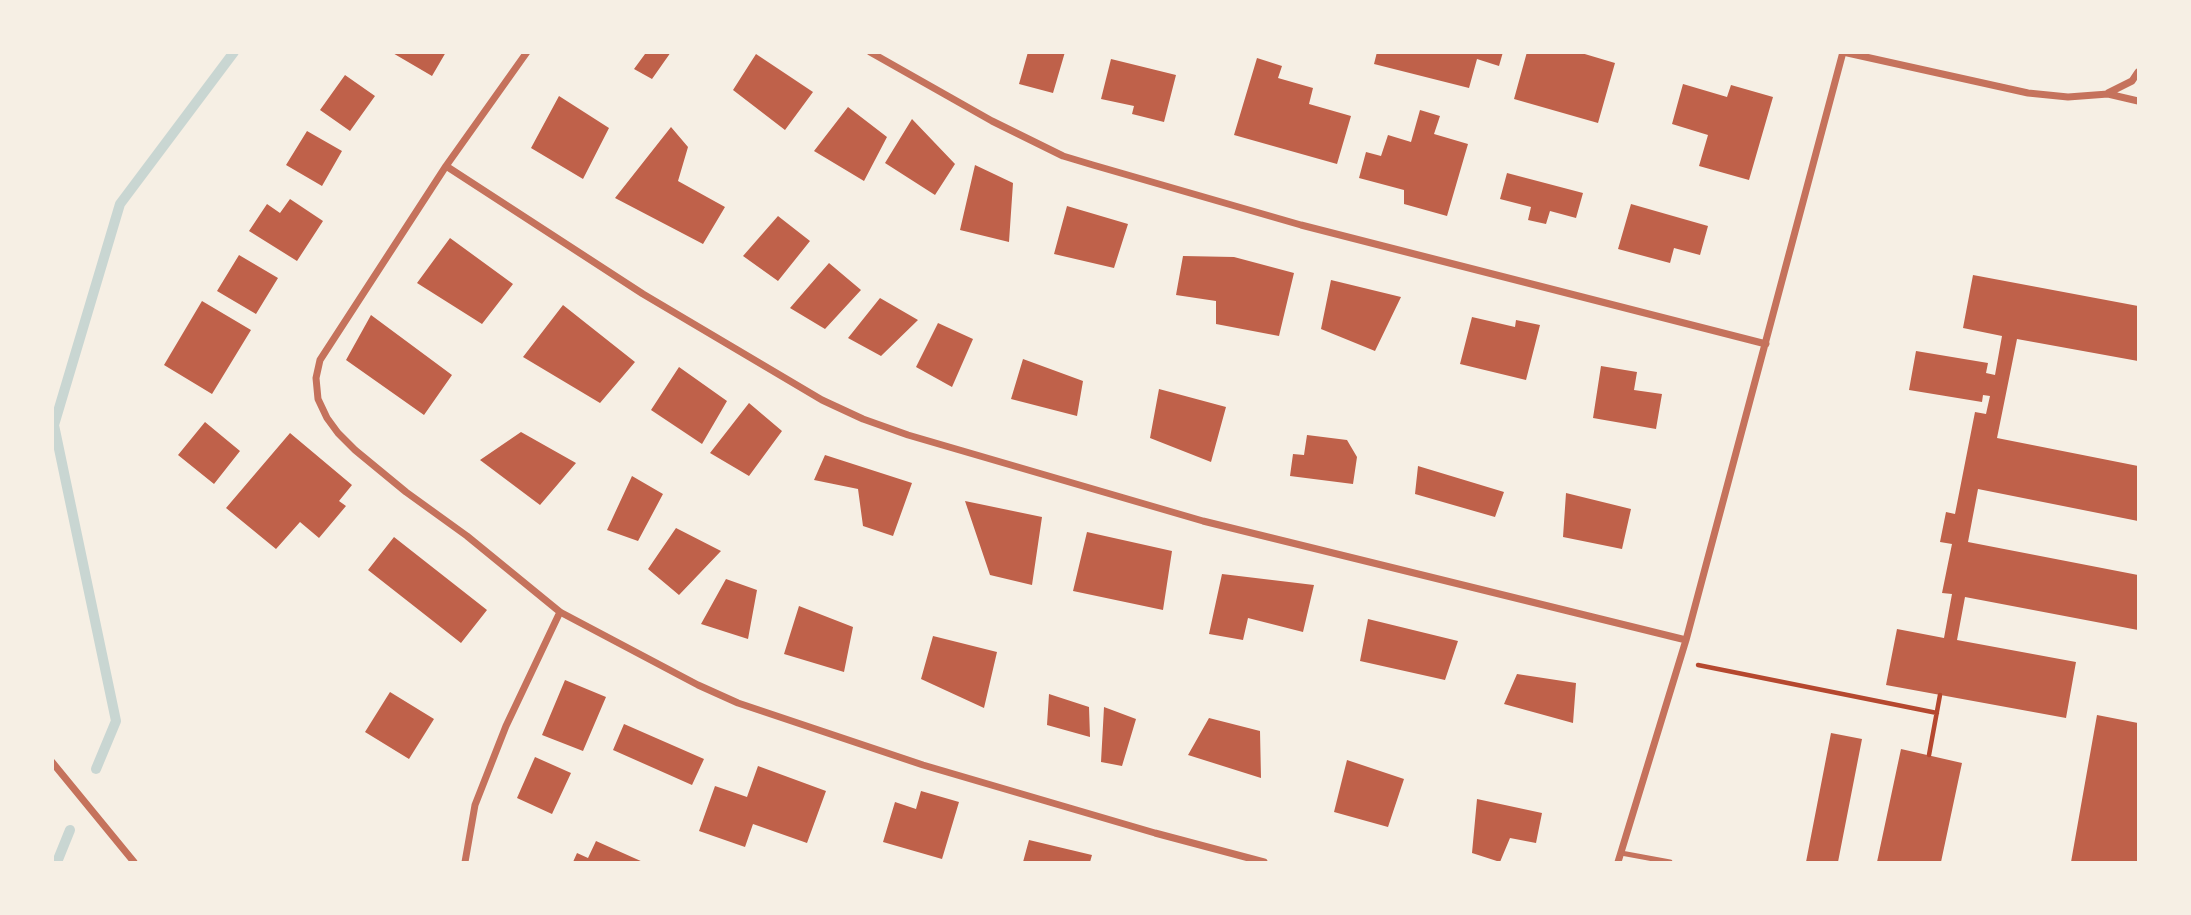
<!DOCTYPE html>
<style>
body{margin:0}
#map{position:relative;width:2191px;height:915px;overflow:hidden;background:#f6efe4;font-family:Barlow,sans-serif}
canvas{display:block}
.frame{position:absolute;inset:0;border:54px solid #f6efe4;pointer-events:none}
</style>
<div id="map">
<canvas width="2191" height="915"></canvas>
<div class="frame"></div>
</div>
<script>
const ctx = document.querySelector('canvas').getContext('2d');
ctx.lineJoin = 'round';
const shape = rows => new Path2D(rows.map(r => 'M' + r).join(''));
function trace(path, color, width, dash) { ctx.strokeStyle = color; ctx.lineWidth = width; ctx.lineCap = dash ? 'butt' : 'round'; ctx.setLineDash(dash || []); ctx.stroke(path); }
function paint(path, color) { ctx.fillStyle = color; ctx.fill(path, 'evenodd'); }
trace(shape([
 [96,769,116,721,54,425,120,204,234,52],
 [57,862,70,830]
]), '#c9d6d2', 10);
paint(shape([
 [391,52,446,52,432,76],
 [642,52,671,52,652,79,634,69,645,54],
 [1028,52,1065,52,1053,93,1019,84],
 [1377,52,1503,52,1499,66,1477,59,1469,88,1374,64],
 [1527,52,1578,52,1615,63,1598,123,1514,99],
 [756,54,813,92,785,130,733,90],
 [1257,58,1282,66,1278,78,1313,88,1309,104,1351,116,1337,164,1234,135],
 [1111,59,1176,75,1164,122,1132,114,1134,106,1101,99],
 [345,75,375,96,350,131,320,110],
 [1683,84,1727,97,1731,85,1773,97,1749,180,1699,166,1708,135,1672,124],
 [559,96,609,128,583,179,531,148],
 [848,107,887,137,864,181,814,151],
 [1420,110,1440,116,1434,134,1468,144,1447,216,1404,204,1404,190,1359,178,1366,152,1381,156,1388,135,1411,142],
 [912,119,955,164,935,195,885,163],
 [671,127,688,147,678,181,725,207,703,244,615,198],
 [307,131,342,151,322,186,286,165],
 [975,165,1013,183,1009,242,960,230],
 [1507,173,1583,193,1576,218,1550,211,1546,224,1528,220,1531,207,1500,199],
 [290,199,323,221,297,261,249,231,267,204,280,213],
 [1631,204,1708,226,1700,255,1674,248,1670,263,1618,249],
 [1067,206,1128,224,1114,268,1054,254],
 [778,216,810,241,778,281,743,256],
 [450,238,513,284,482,324,417,283],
 [239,255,278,278,256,314,217,291],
 [1183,256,1234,257,1294,273,1279,336,1216,324,1216,301,1176,295],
 [829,263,861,290,825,329,790,308],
 [1973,275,2138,306,2138,361,2017,339,1997,438,2138,466,2138,521,1978,489,1968,542,2138,575,2138,630,1965,597,1957,640,2076,662,2066,718,1886,685,1897,629,1944,638,1952,594,1942,593,1952,544,1940,542,1946,512,1955,514,1975,412,1986,414,1990,396,1983,395,1982,402,1909,390,1916,351,1988,363,1986,373,1995,375,2002,336,1963,328],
 [1331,280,1401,297,1375,351,1321,329],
 [880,298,918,320,881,356,848,338],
 [202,301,251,330,212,394,164,365],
 [563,305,635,362,600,403,523,357],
 [371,315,452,375,424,415,346,360],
 [1472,317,1515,327,1516,320,1540,325,1526,380,1460,364],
 [938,323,973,339,952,387,916,367],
 [1023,359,1083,381,1077,416,1011,399],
 [1601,366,1637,372,1634,390,1662,394,1656,429,1593,418],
 [679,367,727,401,702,444,651,410],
 [1159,389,1226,407,1211,462,1150,438],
 [749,403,782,431,749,476,710,453],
 [205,422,240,451,214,484,178,455],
 [521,432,576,463,540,505,480,460],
 [290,433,352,485,339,501,346,506,319,538,300,522,276,549,226,508],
 [1307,435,1347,440,1357,457,1353,484,1290,476,1293,454,1304,455],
 [825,455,912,483,893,536,863,526,858,489,814,480],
 [1418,466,1504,492,1495,517,1415,494],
 [632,476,663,494,638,541,607,530],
 [1566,493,1631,509,1622,549,1563,537],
 [965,501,1042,517,1032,585,990,575],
 [676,528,721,551,679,595,648,569],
 [1087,532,1172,551,1163,610,1073,591],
 [394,537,487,610,461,643,368,570],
 [1222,574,1314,585,1303,632,1248,618,1243,640,1209,634],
 [726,579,757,590,748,639,701,624],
 [799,606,853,627,844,672,784,654],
 [1368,619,1458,641,1445,680,1360,661],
 [933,636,997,652,984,708,921,679],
 [1517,674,1576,683,1573,723,1504,704],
 [565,680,606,697,583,751,542,735],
 [390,692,434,719,409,759,365,732],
 [1049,694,1089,707,1090,737,1047,725],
 [1104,707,1136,719,1122,766,1101,762],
 [2097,715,2138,723,2138,862,2071,862],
 [1209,718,1260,731,1261,778,1188,755],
 [624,724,704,759,692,785,613,750],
 [1831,733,1862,739,1838,862,1806,862],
 [1901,749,1962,763,1941,862,1877,862],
 [535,757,571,773,552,814,517,798],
 [1347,760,1404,779,1388,827,1334,812],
 [758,766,826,791,807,843,753,824,745,847,699,831,715,786,747,797],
 [921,791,959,802,942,859,883,842,895,802,916,809],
 [1477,799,1542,813,1536,843,1510,838,1500,862,1472,853],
 [1029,840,1092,855,1090,862,1023,862],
 [596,841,643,862,573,862,577,853,588,858]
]), '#bf614a');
trace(shape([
 [1698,665,1937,713],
 [1929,755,1940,695]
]), '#b5482f', 4.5);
trace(shape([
 [1621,853,1670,862]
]), '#c5725c', 5);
trace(shape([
 [527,52,446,166,320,360,316,378,318,399,327,418,338,433,355,450,406,492,467,536,560,612,698,685,738,703,923,765,1155,833,1264,862],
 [870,52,992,121,1063,156,1093,165,1301,225,1766,344],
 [1843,52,2028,93,2068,97,2108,94,2138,101],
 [2108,93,2132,81,2138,72],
 [446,166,643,294,822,400,863,419,908,435,1203,521,1686,640],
 [52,762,134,862],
 [465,862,475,805,506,726,560,612],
 [1618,862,1686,640,1843,52]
]), '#c5725c', 7);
</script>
